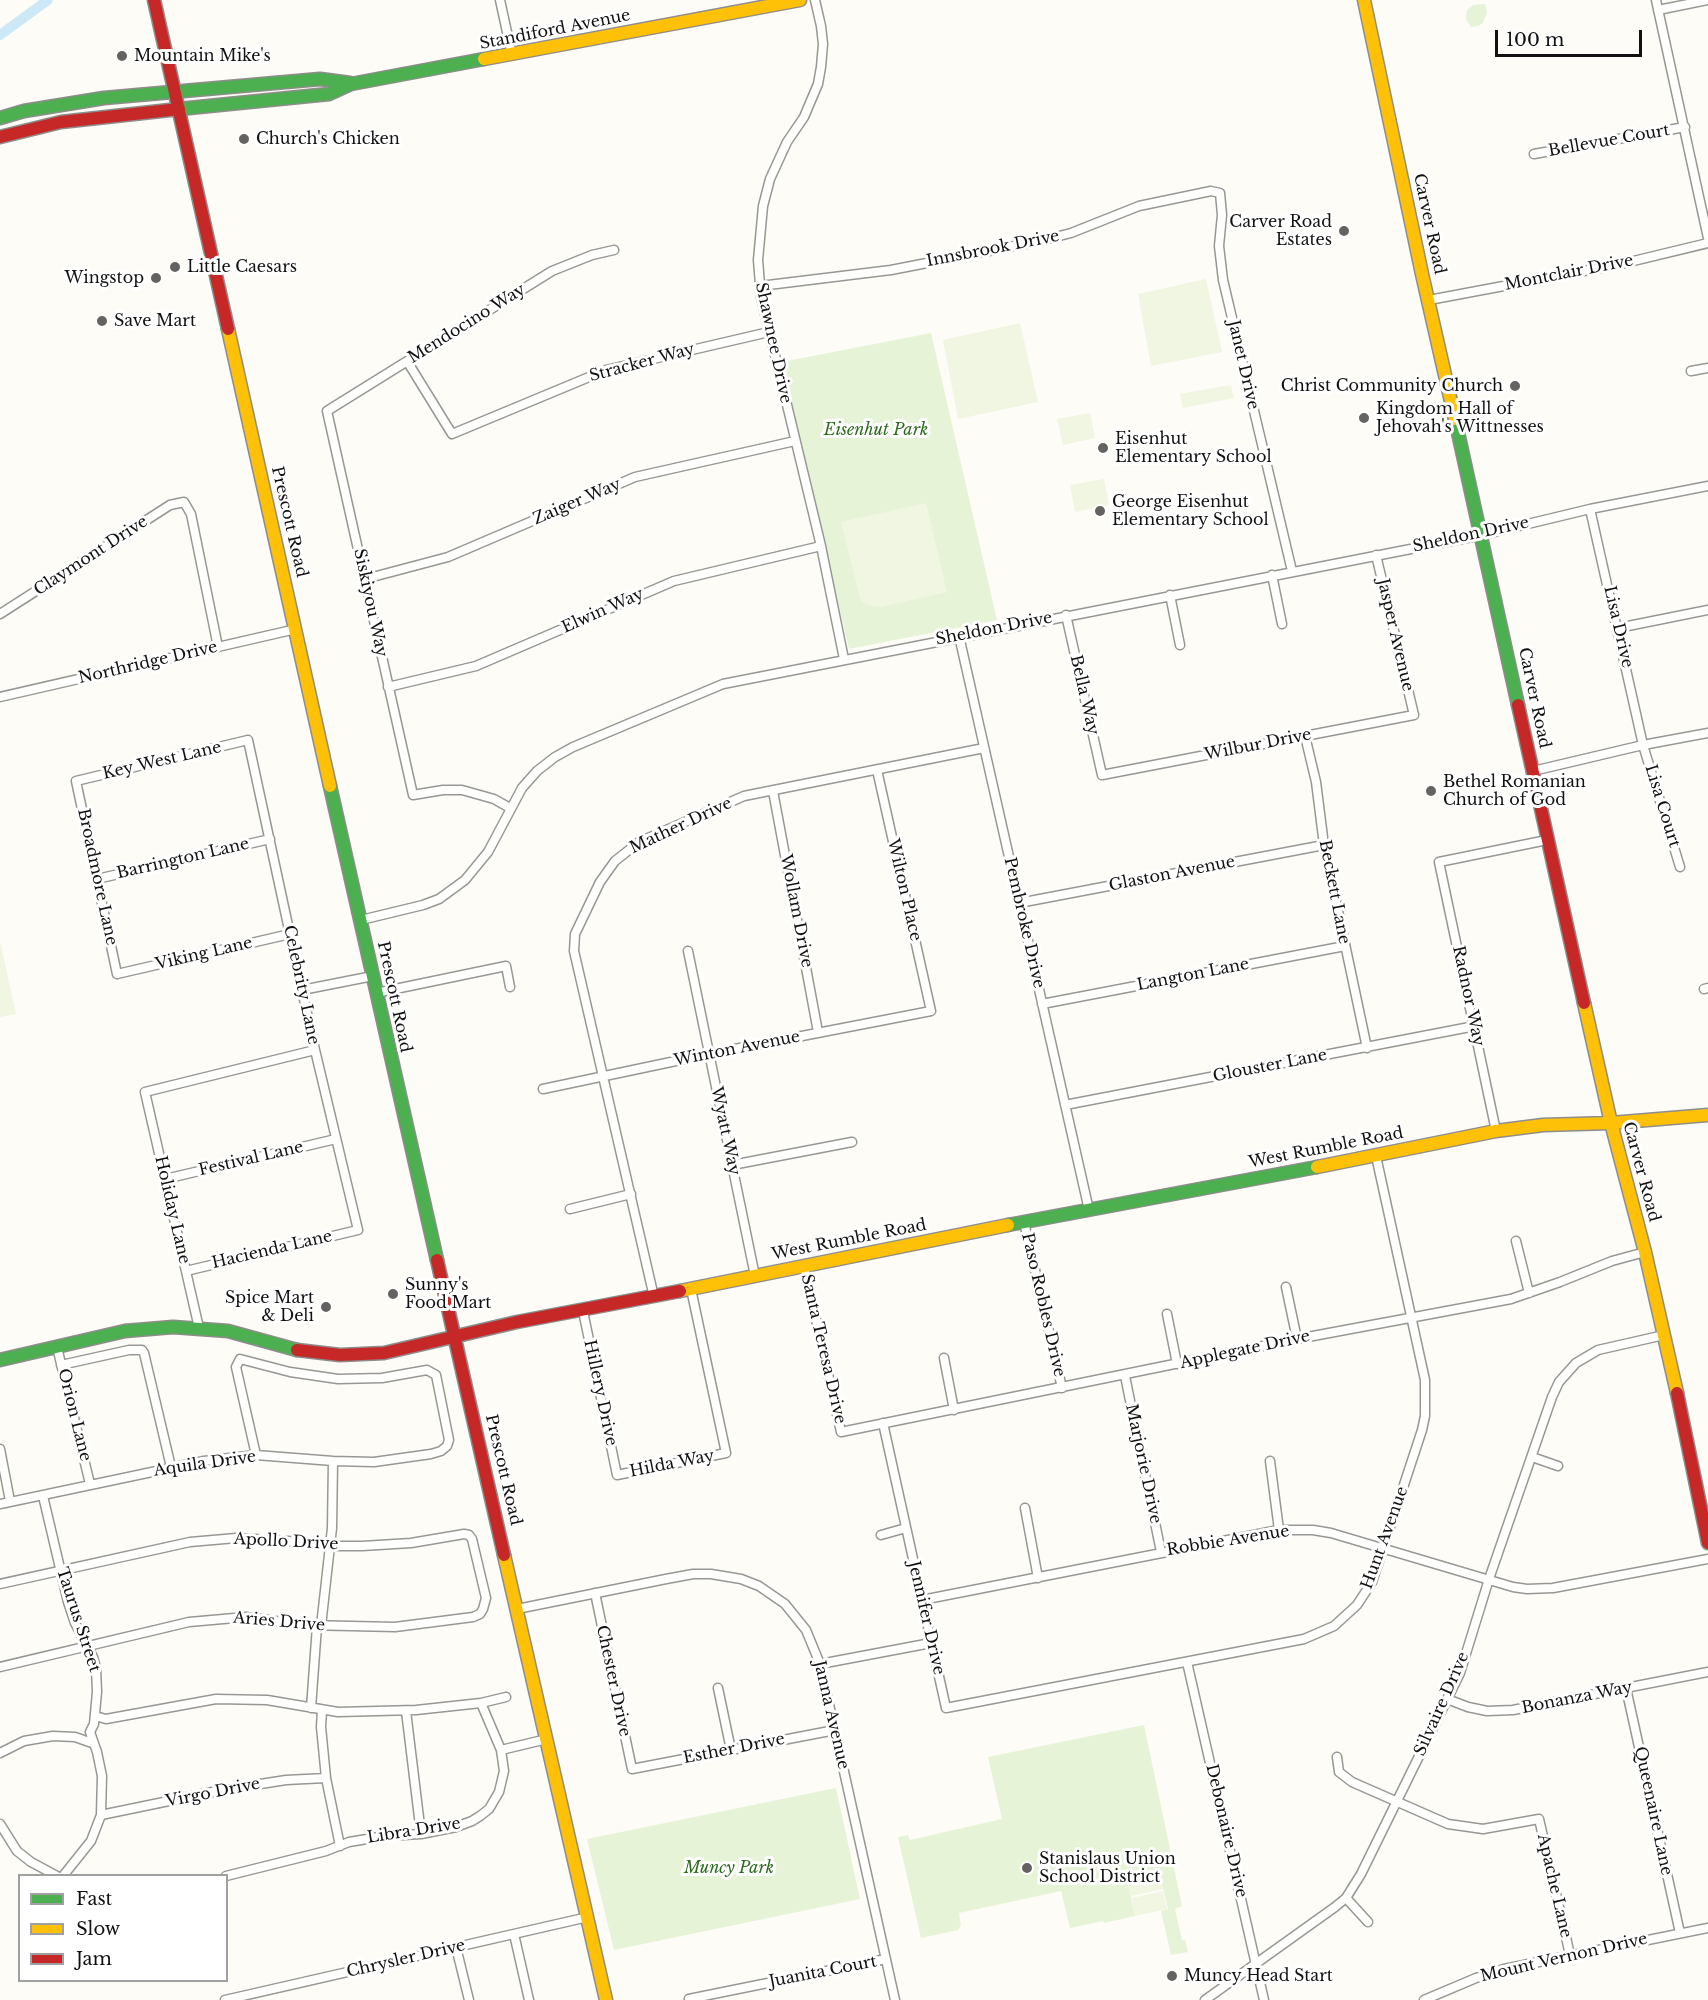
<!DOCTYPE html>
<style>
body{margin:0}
#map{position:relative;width:1708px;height:2000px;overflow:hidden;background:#fdfcf7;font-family:"Libre Baskerville",serif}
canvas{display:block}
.legend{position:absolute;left:18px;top:1874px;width:210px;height:108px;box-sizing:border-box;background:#fff;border:2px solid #a0a0a0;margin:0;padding:8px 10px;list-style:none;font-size:18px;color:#111}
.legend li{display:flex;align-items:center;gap:12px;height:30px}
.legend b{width:30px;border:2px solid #a0a0a0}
.scale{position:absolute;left:1495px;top:30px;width:147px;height:27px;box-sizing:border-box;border:3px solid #111;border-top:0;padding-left:8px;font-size:18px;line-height:21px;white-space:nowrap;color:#111;-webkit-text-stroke:4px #fff;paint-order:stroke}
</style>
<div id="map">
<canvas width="1708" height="2000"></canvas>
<ul class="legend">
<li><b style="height:8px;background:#4caf50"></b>Fast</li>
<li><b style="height:8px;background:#ffc107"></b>Slow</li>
<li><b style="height:8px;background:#c62828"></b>Jam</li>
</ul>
<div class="scale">100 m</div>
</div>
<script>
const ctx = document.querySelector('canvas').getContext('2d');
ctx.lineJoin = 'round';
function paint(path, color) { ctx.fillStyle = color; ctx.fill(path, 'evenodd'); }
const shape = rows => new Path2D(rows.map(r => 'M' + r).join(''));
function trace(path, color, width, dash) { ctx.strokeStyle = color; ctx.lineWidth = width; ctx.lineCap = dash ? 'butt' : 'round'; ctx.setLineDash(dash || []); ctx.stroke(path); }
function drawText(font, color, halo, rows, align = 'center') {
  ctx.font = font + ' "Libre Baskerville",serif'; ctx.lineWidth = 6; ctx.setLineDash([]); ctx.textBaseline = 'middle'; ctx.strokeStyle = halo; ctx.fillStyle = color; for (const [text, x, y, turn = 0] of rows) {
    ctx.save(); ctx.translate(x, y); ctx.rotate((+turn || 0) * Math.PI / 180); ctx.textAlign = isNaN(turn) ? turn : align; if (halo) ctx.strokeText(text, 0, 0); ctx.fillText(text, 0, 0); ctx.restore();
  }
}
paint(shape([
 [1485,4,1487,12,1483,23,1478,26,1471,27,1466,19,1467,10,1473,5],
 [931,333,997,620,849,649,782,362],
 [1144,1725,1182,1906,1175,1909,1182,1940,1185,1940,1188,1952,1171,1955,1161,1911,1168,1909,1159,1871,1127,1878,1135,1916,1104,1923,1103,1921,1070,1928,1061,1891,959,1913,961,1925,958,1930,921,1938,898,1837,908,1835,910,1840,1002,1819,988,1757],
 [836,1788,860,1899,614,1950,587,1839]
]), '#e7f3d7');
paint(shape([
 [1206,279,1222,352,1151,366,1138,294],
 [1020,323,1038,402,958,419,943,340],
 [1231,385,1234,398,1183,408,1180,394],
 [1090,413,1095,438,1063,445,1057,419],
 [1104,479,1109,505,1075,512,1070,485],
 [926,503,947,592,882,607,870,606,861,601,859,594,841,522],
 [0,941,16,1014,0,1017],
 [1159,1871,1163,1889,1131,1896,1127,1878],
 [1163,1891,1167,1909,1135,1916,1132,1898]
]), '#f0f6e1');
trace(shape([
 [0,35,48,0]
]), '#cde8f7', 10);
const street = shape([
 [500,0,512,55],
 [815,0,821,26,823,44,821,67,818,84,804,117,787,142,770,179,763,206,758,260,761,297,821,546,844,659],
 [1656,0,1708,238],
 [1658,10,1708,0],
 [1534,154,1685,127],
 [760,286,891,270,1040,241,1071,233,1139,206,1211,191,1220,193,1222,215,1219,246,1223,280,1292,571],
 [1429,300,1621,264,1708,243],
 [407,361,452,434,606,370,769,332],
 [1691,371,1708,368],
 [1590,509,1643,745,1680,867],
 [1272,575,1282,624],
 [365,579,448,557,635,477,795,441],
 [1170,595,1180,645],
 [0,614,170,505,184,502,191,514,218,647],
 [1066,615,1102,775,1414,715,1376,555],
 [1618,628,1708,610],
 [959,636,1089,1210],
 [388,687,476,666,674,581,821,546],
 [0,697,296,629],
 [1305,736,1316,782,1324,845,1367,1048],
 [1533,771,1643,745,1708,733],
 [773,791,818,1032],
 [510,808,494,799,462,790,443,790,413,795,327,411,552,271,592,255,614,250],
 [97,879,270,839],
 [1019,903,1324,845],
 [361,920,423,905,439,899,465,880,488,852,522,788,537,771,555,757,573,747,723,684,1482,535,1590,509,1708,486],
 [688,951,755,1276],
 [1704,989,1708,988],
 [302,990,373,976],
 [376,993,506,966,510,987],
 [1042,1004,1345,946],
 [543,1089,709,1054,931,1011,877,770],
 [1065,1105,1475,1026],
 [1496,1131,1439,862,1547,840],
 [732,1165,852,1142],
 [165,1179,336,1139],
 [570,1209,631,1194],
 [1024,1222,1062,1388],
 [1516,1241,1529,1293],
 [804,1266,841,1432,1297,1339,1511,1299,1560,1282,1612,1261,1645,1252],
 [186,1271,358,1230,315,1050,302,990,248,740,76,781,117,974,290,934],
 [1286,1287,1297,1339],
 [654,1297,574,951,575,934,600,882,615,861,639,842,744,796,984,748],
 [583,1311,617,1475,726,1453,691,1289],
 [1167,1314,1177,1364],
 [199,1328,145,1092,315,1050],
 [57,1347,90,1484],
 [944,1358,954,1410],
 [61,1365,129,1350,142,1350,144,1353,171,1467],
 [1125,1376,1161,1552],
 [883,1423,946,1708,1304,1639,1334,1626,1357,1605,1372,1582,1422,1430,1425,1416,1425,1380,1376,1156],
 [0,1449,10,1501],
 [1532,1457,1558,1466],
 [1270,1461,1279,1530],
 [43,1496,68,1602,75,1623,93,1657,96,1668,97,1692,94,1724,90,1732,97,1752,102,1776,101,1815,91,1841,63,1876],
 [0,1504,204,1461,256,1455,333,1461,374,1462,431,1454,441,1451,447,1446,449,1440,436,1375,427,1370,382,1378,338,1379,290,1372,240,1359,236,1367,256,1455],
 [1025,1508,1038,1578],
 [881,1535,906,1528],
 [0,1584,190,1542,236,1538,304,1542,330,1546,362,1546,411,1543,464,1534,469,1535,472,1539,486,1598,483,1609,480,1614,473,1617,395,1627,306,1625,246,1617,189,1622,0,1667],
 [595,1593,632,1769,835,1730],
 [922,1600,1279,1530,1313,1530,1331,1533,1513,1587,1527,1589,1553,1588,1708,1559],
 [517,1609,666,1579,693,1574,711,1574,741,1579,759,1586,785,1604,806,1630,820,1664,895,2000],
 [321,1626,332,1528,333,1461],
 [1187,1662,1264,2000],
 [820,1664,931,1643],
 [718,1688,731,1750],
 [1626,1688,1680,1933],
 [1447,1699,1468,1707,1487,1711,1513,1710,1708,1672],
 [311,1708,317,1626],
 [322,1710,321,1727,326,1778,340,1846],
 [406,1711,421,1834],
 [95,1716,106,1719,216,1699,267,1700,338,1712,416,1710,481,1703,506,1697],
 [501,1750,547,1739],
 [0,1753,24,1741,53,1736,75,1737,92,1743],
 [1337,1757,1339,1772,1352,1782,1448,1824,1483,1829,1539,1819,1570,1955],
 [101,1815,222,1790,286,1780,326,1778],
 [0,1824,17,1851,31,1862,57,1876],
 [226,1876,326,1851,349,1842,385,1836,421,1834,456,1827,472,1821,480,1816,489,1809,499,1792,504,1771,501,1750,481,1703],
 [1346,1898,1368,1922],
 [514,1934,529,2000],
 [456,1947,469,2000],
 [689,1999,886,1959],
 [225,2000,588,1917],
 [1205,2000,1335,1907,1346,1898,1361,1874,1460,1673,1489,1579,1552,1397,1559,1382,1576,1363,1598,1350,1664,1335],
 [1424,2000,1476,1978,1504,1969,1708,1928]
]);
const fast = shape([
 [179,109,329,94,351,84,484,59],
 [0,118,24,111,104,98,320,79,350,83],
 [1455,419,1518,705],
 [330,786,437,1260],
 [1008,1225,1317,1167],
 [0,1360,125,1331,173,1327,228,1331,297,1350]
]);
const slow = shape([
 [1364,0,1422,274,1455,419],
 [484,59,800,0],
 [228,329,330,786],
 [1584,1003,1611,1123,1645,1252,1677,1393],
 [1317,1167,1496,1131,1543,1125,1611,1123,1708,1115],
 [680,1291,1008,1225],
 [504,1555,606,2000]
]);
const jam = shape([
 [154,0,228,329],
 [0,137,61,122,179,109],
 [1518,705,1584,1003],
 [437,1260,504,1555],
 [297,1350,340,1355,384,1353,517,1322,680,1291],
 [1677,1393,1708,1543]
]);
trace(street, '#979795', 11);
trace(fast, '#8e8d8b', 15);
trace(slow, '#8e8d8b', 15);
trace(jam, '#8e8d8b', 15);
trace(street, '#fffffe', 8);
trace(fast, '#4caf50', 12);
trace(slow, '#ffc107', 12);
trace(jam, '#c62828', 12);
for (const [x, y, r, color] of [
 [122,56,6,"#646362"],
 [244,139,6,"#646362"],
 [1344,231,6,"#646362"],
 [175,267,6,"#646362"],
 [156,278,6,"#646362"],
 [102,321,6,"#646362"],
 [1515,386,6,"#646362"],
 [1364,418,6,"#646362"],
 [1103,448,6,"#646362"],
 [1100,511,6,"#646362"],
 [1431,791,6,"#646362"],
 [393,1294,6,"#646362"],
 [326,1307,6,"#646362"],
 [1027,1868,6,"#646362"],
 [1172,1976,6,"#646362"]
]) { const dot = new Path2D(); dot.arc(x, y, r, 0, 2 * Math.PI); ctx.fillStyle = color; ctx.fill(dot); trace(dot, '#fff', 2); }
drawText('16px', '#111', '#fff', [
 ["Standiford Avenue",555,30,-11],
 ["Bellevue Court",1609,141,-10],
 ["Carver Road",1429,224,78],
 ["Innsbrook Drive",993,249,-11],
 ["Montclair Drive",1569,273,-11],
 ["Mendocino Way",467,324,-32],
 ["Shawnee Drive",773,343,78],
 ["Stracker Way",642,363,-15],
 ["Janet Drive",1243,365,77],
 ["Zaiger Way",577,502,-23],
 ["Prescott Road",289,522,77],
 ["Sheldon Drive",1471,535,-12],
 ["Claymont Drive",91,556,-33],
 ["Siskiyou Way",370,603,78],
 ["Elwin Way",603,611,-24],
 ["Lisa Drive",1618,627,77],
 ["Sheldon Drive",994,629,-11],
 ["Jasper Avenue",1395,635,77],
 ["Northridge Drive",148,663,-13],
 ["Bella Way",1084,695,77],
 ["Carver Road",1534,698,78],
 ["Wilbur Drive",1258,745,-11],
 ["Key West Lane",162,761,-13],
 ["Lisa Court",1662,806,73],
 ["Mather Drive",681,826,-25],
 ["Barrington Lane",183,859,-13],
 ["Glaston Avenue",1172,874,-11],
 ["Broadmore Lane",97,877,78],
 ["Wilton Place",904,890,77],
 ["Beckett Lane",1334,892,79],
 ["Wollam Drive",796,911,79],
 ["Pembroke Drive",1024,923,77],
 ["Viking Lane",204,954,-13],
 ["Langton Lane",1193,975,-11],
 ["Celebrity Lane",301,985,78],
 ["Radnor Way",1468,996,78],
 ["Prescott Road",394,997,78],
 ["Winton Avenue",737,1049,-11],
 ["Glouster Lane",1270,1066,-11],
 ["Wyatt Way",725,1131,78],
 ["West Rumble Road",1326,1148,-11],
 ["Festival Lane",251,1159,-13],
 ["Carver Road",1641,1172,75],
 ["Holiday Lane",172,1210,77],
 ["West Rumble Road",849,1240,-11],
 ["Hacienda Lane",272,1250,-13],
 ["Paso Robles Drive",1043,1305,77],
 ["Santa Teresa Drive",823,1349,77],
 ["Applegate Drive",1245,1350,-12],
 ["Hillery Drive",600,1393,78],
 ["Orion Lane",74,1415,76],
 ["Aquila Drive",205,1464,-8],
 ["Hilda Way",672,1464,-11],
 ["Marjorie Drive",1143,1464,78],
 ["Prescott Road",503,1470,77],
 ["Hunt Avenue",1385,1538,-70],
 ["Robbie Avenue",1228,1541,-9],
 ["Apollo Drive",286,1542,3],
 ["Jennifer Drive",926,1618,77],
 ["Taurus Street",78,1620,72],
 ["Aries Drive",279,1622,5],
 ["Chester Drive",613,1681,78],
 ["Bonanza Way",1577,1698,-11],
 ["Silvaire Drive",1442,1704,-66],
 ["Janna Avenue",831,1715,77],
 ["Esther Drive",734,1749,-11],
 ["Virgo Drive",213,1793,-11],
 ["Queenaire Lane",1653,1811,78],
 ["Libra Drive",414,1831,-9],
 ["Debonaire Drive",1226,1831,77],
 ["Apache Lane",1554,1886,77],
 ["Mount Vernon Drive",1564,1958,-13],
 ["Chrysler Drive",406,1959,-13],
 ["Juanita Court",823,1972,-11]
]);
drawText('16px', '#111', '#fff', [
 ["Mountain Mike's",134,56],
 ["Church's Chicken",256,139],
 ["Carver Road",1332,222,"right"],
 ["Estates",1332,240,"right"],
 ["Little Caesars",187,267],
 ["Wingstop",144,278,"right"],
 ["Save Mart",114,321],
 ["Christ Community Church",1503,386,"right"],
 ["Kingdom Hall of",1376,409],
 ["Jehovah's Wittnesses",1376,427],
 ["Eisenhut",1115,439],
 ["Elementary School",1115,457],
 ["George Eisenhut",1112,502],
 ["Elementary School",1112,520],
 ["Bethel Romanian",1443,782],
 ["Church of God",1443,800],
 ["Sunny's",405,1285],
 ["Food Mart",405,1303],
 ["Spice Mart",314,1298,"right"],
 ["& Deli",314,1316,"right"],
 ["Stanislaus Union",1039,1859],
 ["School District",1039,1877],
 ["Muncy Head Start",1184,1976]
], 'left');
drawText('italic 16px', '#2f6b1f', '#fff', [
 ["Eisenhut Park",876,430],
 ["Muncy Park",729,1868]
]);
</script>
